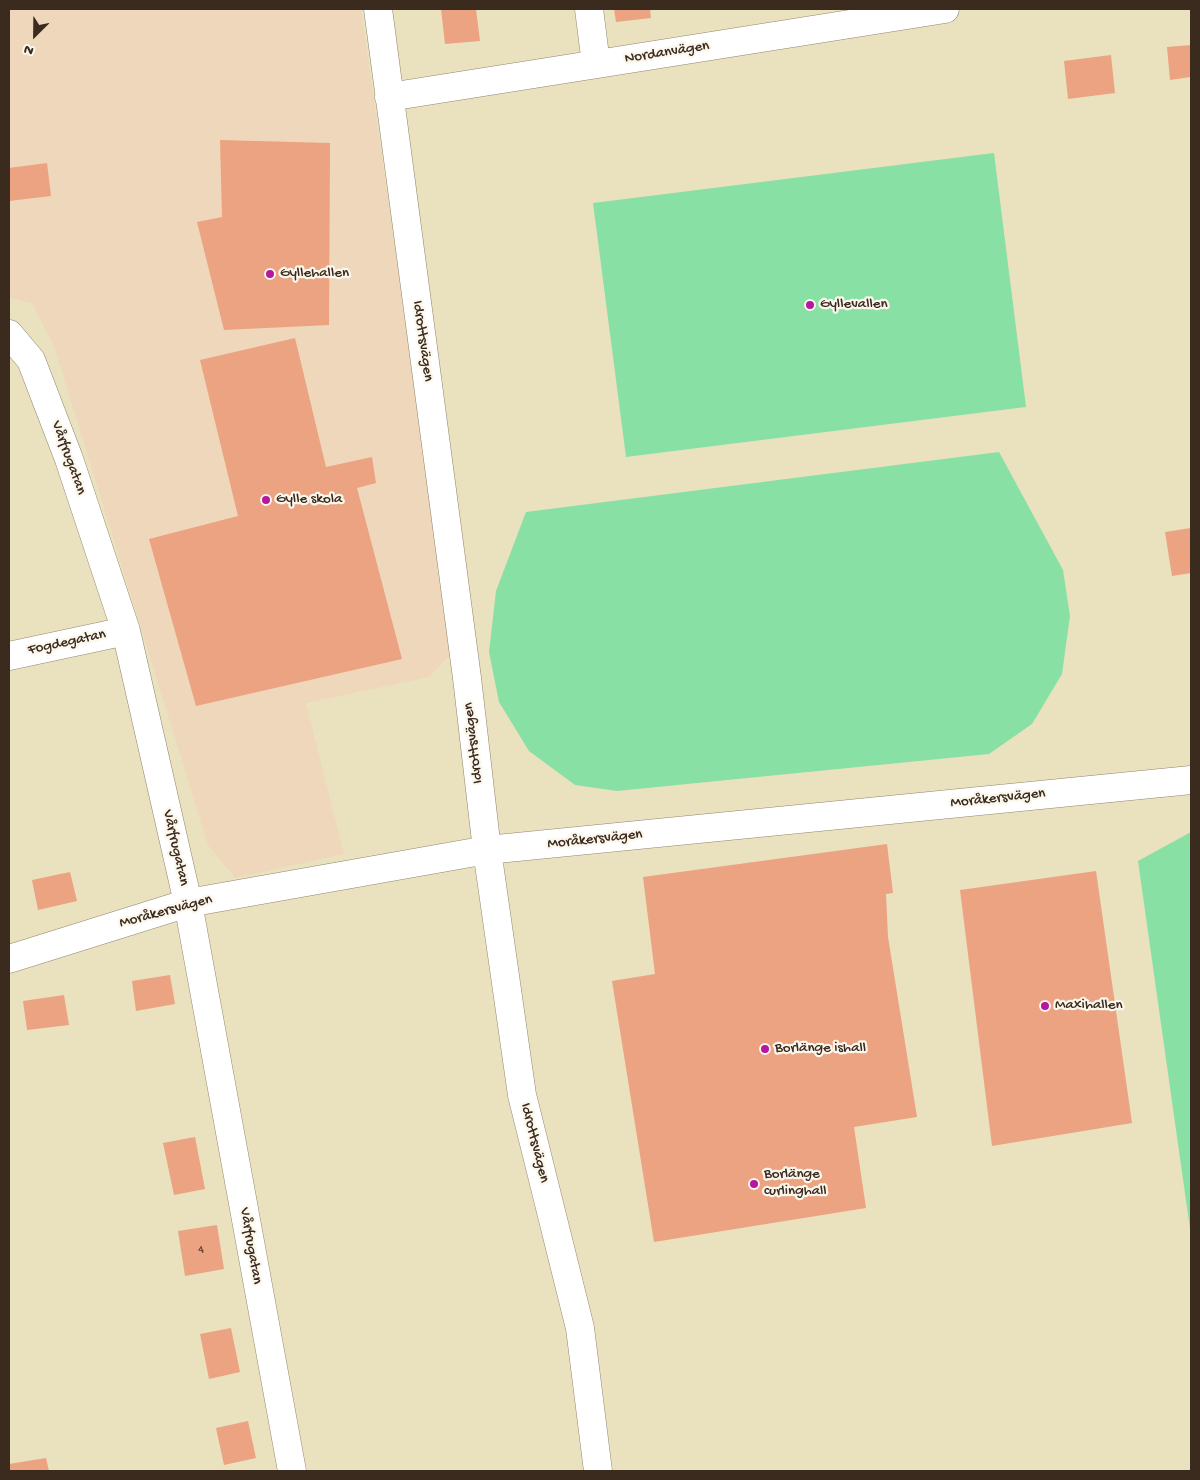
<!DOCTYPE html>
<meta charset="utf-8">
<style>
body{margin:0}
#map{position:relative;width:1200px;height:1480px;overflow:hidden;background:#eae1bf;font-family:"Gochi Hand",sans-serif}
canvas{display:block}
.frame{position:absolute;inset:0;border:10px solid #3b2a1e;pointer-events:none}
.north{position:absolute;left:10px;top:10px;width:50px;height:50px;-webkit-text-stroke:4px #fbf7ec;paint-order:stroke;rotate:203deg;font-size:14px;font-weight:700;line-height:20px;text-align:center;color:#3b2a1e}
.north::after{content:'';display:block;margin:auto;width:18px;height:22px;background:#3b2a1e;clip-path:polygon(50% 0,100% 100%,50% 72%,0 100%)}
</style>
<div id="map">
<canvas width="1200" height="1480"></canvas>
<div class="frame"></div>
<div class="north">N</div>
</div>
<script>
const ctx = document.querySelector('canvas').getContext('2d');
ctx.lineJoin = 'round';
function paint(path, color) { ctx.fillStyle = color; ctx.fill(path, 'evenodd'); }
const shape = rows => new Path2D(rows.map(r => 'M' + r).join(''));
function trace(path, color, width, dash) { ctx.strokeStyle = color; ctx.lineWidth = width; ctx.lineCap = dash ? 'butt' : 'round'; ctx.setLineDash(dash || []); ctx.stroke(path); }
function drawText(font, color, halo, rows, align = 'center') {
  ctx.font = font + ' "Gochi Hand",sans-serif'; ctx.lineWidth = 4.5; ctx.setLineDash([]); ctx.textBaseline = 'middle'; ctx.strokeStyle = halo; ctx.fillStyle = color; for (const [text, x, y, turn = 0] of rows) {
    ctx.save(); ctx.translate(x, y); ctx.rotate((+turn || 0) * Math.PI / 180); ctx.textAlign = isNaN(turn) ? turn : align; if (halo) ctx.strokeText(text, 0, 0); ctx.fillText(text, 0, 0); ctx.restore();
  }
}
paint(shape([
 [9,9,361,9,452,653,429,677,306,703,344,854,235,878,208,845,54,346,32,303,9,298]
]), '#eed7bb');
paint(shape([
 [994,153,1026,407,626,457,593,203],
 [999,452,1063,570,1070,616,1062,674,1032,724,989,754,617,791,575,785,529,751,499,702,489,652,496,591,526,512],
 [1191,832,1191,1236,1138,861]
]), '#89e0a4');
paint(shape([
 [441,9,476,9,480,41,445,44],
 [614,9,650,9,651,18,616,22],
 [1191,45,1191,77,1170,80,1167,47],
 [1111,55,1115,93,1068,99,1064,61],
 [220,140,330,143,329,325,224,330,197,222,222,217],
 [47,163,51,196,9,201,9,168],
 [295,338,326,467,372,457,376,483,357,488,402,659,196,706,149,539,238,516,200,360],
 [1191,528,1191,573,1172,576,1165,532],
 [887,844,893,893,886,894,888,937,917,1117,854,1127,866,1208,654,1242,612,981,655,974,643,877],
 [1096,871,1132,1123,992,1146,960,890],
 [70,872,77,901,38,910,32,880],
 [170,975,175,1004,136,1011,132,981],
 [64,995,69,1025,27,1030,23,1001],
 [195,1137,205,1189,174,1195,163,1143],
 [217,1225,224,1269,185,1276,178,1231],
 [231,1328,240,1372,209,1379,200,1334],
 [248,1421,256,1458,224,1465,216,1428],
 [46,1458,49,1471,9,1471,9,1464]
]), '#eba382');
const minor = shape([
 [378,9,467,678,487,850,522,1095,580,1328,598,1471],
 [589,9,596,64],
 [389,97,945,9],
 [9,334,31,360,69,459,126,631,188,903,292,1471],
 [9,656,126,631],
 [9,959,188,903,487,850,1191,780]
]);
trace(minor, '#92866e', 29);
trace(minor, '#fff', 28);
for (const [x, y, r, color] of [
 [270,274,5,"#b5179e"],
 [810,305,5,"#b5179e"],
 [266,500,5,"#b5179e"],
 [1045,1006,5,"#b5179e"],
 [765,1049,5,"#b5179e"],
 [754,1184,5,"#b5179e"]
]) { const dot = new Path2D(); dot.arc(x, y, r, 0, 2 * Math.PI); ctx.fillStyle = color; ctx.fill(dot); trace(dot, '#fbf7ec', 2); }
drawText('12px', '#674837', null, [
 ["4",201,1250]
]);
drawText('15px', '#3b2a1e', '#fbf7ec', [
 ["Nordanvägen",667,53,-9],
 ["Idrottsvägen",422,341,82],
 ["Vårfrugatan",68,458,70],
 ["Fogdegatan",67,643,-12],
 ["Idrottsvägen",474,743,-97],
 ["Moråkersvägen",998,799,-6],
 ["Moråkersvägen",595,840,-6],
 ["Vårfrugatan",175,848,77],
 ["Moråkersvägen",166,912,-15],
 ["Idrottsvägen",534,1143,76],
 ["Vårfrugatan",250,1246,80]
]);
drawText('15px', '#3b2a1e', '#fbf7ec', [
 ["Gyllehallen",280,274],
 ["Gyllevallen",820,305],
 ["Gylle skola",276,500],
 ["Maxihallen",1055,1006],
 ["Borlänge ishall",775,1049],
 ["Borlänge",764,1175],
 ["curlinghall",764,1192]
], 'left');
</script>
